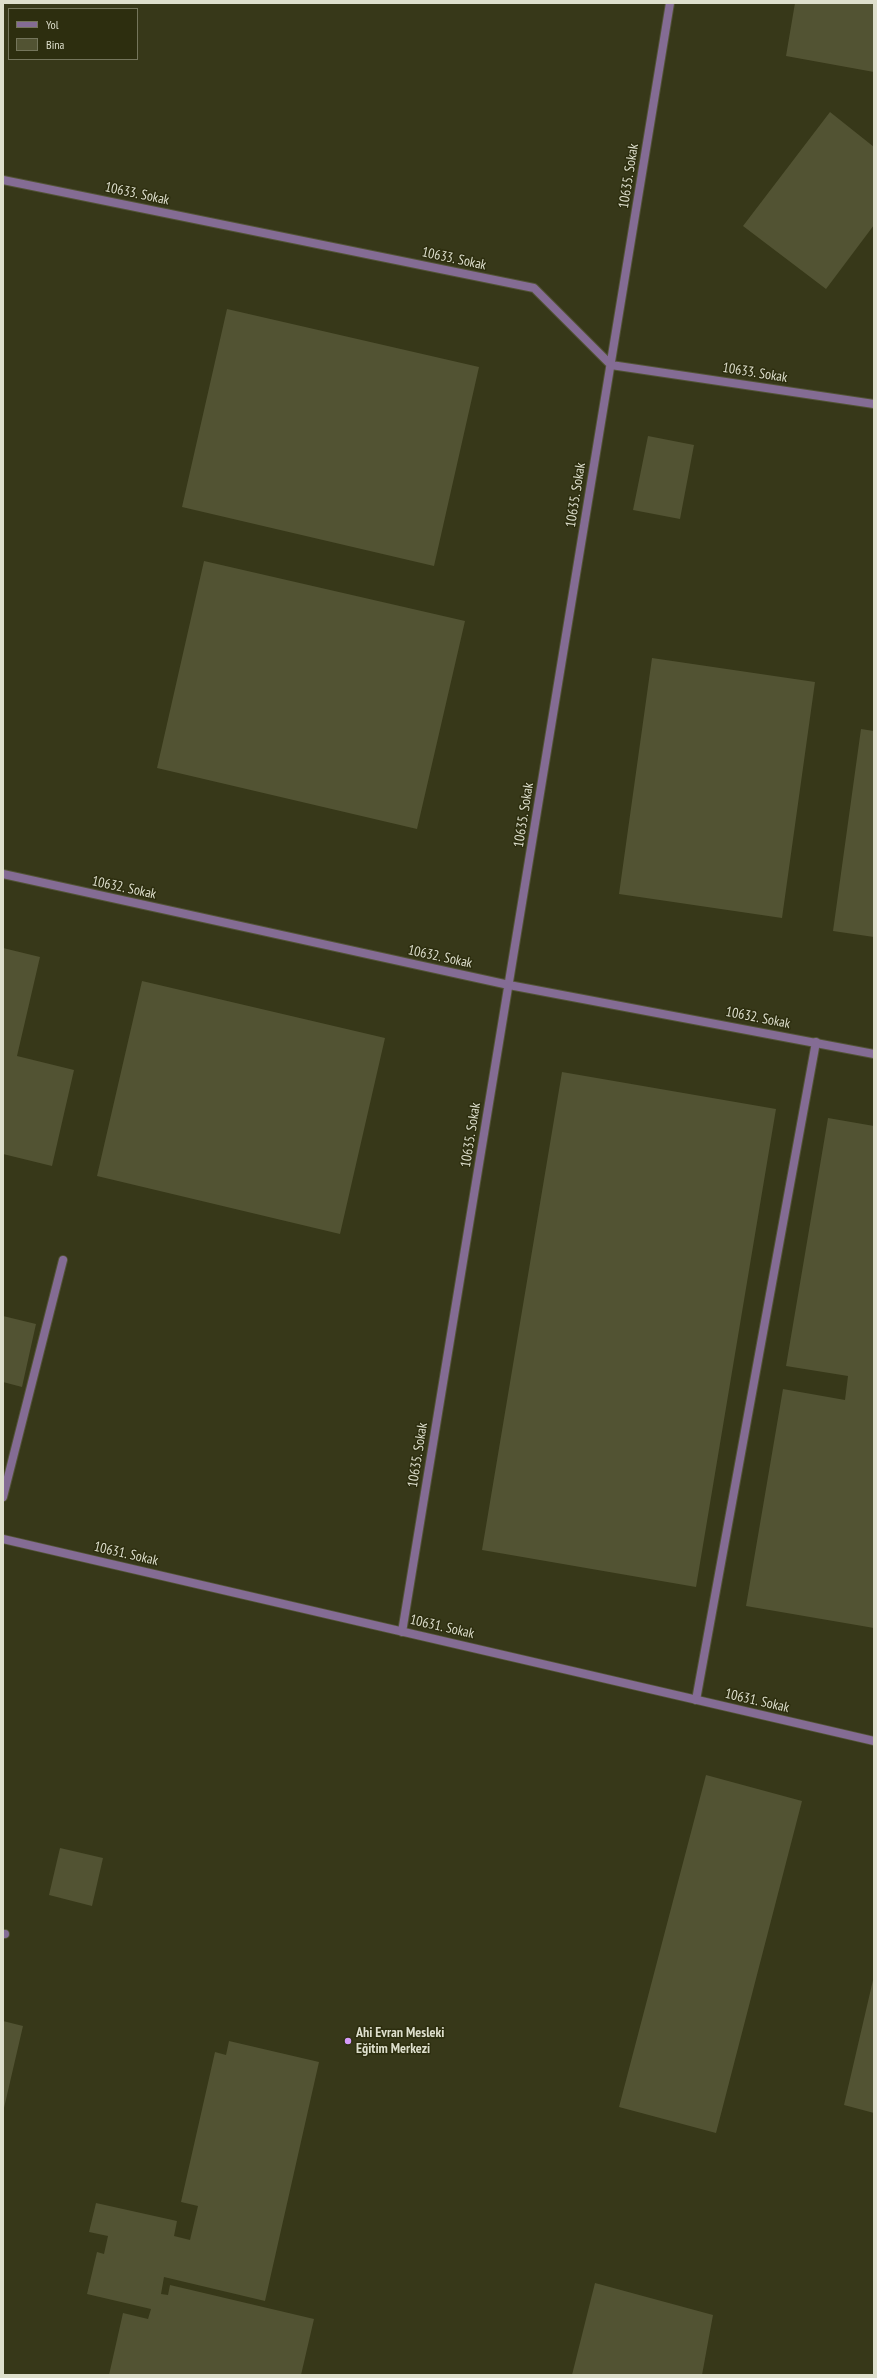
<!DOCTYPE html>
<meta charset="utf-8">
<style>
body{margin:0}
#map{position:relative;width:877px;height:2378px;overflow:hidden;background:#373819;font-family:"PT Sans Narrow",sans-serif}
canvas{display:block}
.frame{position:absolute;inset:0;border:4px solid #dedfcd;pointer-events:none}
.legend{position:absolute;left:8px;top:8px;width:130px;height:52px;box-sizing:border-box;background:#2d2e0f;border:1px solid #74755b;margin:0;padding:5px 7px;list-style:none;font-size:12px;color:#dedfcd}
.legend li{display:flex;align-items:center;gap:8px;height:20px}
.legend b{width:20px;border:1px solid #74755b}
</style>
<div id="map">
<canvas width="877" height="2378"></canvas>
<div class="frame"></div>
<ul class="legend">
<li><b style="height:5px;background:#846c94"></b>Yol</li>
<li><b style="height:11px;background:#525333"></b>Bina</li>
</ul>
</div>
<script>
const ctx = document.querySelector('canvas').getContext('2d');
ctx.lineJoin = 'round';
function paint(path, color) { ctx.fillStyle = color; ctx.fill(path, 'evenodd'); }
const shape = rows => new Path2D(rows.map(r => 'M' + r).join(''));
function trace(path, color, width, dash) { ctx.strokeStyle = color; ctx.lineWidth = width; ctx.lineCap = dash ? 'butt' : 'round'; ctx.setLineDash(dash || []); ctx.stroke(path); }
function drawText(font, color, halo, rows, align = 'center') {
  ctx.font = font + ' "PT Sans Narrow",sans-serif'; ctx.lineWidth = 3; ctx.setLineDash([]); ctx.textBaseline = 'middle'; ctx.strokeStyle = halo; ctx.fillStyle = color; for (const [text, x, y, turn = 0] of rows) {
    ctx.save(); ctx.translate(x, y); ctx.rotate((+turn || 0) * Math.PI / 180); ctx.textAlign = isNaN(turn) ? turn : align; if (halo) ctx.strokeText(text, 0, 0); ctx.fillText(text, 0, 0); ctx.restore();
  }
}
paint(shape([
 [795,3,874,3,874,72,786,56],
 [830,112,874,147,874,225,826,289,743,226],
 [227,309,479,367,434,566,182,507],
 [648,436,694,445,680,519,633,510],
 [204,561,465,621,417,829,157,768],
 [652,658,815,682,782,918,619,894],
 [861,729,874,731,874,937,833,931],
 [3,948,40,957,17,1056,74,1070,52,1166,3,1154],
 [142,981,385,1038,340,1234,97,1176],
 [562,1072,776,1109,696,1587,482,1550],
 [828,1118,874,1126,874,1628,746,1606,783,1389,845,1400,848,1376,786,1366],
 [3,1316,36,1324,22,1387,3,1382],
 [706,1775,802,1801,716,2133,619,2107],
 [60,1848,103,1858,92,1906,49,1895],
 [873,1980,874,1980,874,2113,844,2105],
 [3,2021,23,2026,4,2108,3,2108],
 [229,2041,319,2062,265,2301,164,2277,161,2294,168,2295,170,2285,314,2319,301,2375,109,2375,123,2313,148,2319,151,2309,87,2294,97,2252,104,2254,108,2236,89,2232,96,2203,177,2221,174,2236,190,2240,198,2206,181,2202,215,2052,226,2055],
 [595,2283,713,2315,702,2375,572,2375]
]), '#525333');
const lane = shape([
 [3,1497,63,1260],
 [696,1700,816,1042],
 [3,1934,5,1934]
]);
const street = shape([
 [3,180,534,288,611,365,874,404],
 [3,874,509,985,874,1054],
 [3,1539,874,1741],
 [402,1632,670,3]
]);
trace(lane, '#525336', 10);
trace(street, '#525336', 10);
trace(lane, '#846c94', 8);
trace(street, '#846c94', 8);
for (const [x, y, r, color] of [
 [348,2041,4,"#d69bfa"]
]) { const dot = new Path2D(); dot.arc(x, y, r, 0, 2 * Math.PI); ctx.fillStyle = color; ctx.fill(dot); trace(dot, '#2d2e0f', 1.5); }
drawText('14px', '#dedfcd', '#2d2e0f', [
 ["10635. Sokak",629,176,-81],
 ["10633. Sokak",137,194,12],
 ["10633. Sokak",454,259,12],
 ["10633. Sokak",755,373,9],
 ["10635. Sokak",576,495,-81],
 ["10635. Sokak",524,815,-81],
 ["10632. Sokak",124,888,12],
 ["10632. Sokak",440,957,12],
 ["10632. Sokak",758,1018,11],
 ["10635. Sokak",471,1135,-81],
 ["10635. Sokak",418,1455,-81],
 ["10631. Sokak",126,1554,13],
 ["10631. Sokak",442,1627,13],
 ["10631. Sokak",757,1701,13]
]);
drawText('bold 14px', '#dedfcd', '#2d2e0f', [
 ["Ahi Evran Mesleki",356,2033],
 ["Eğitim Merkezi",356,2049]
], 'left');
</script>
